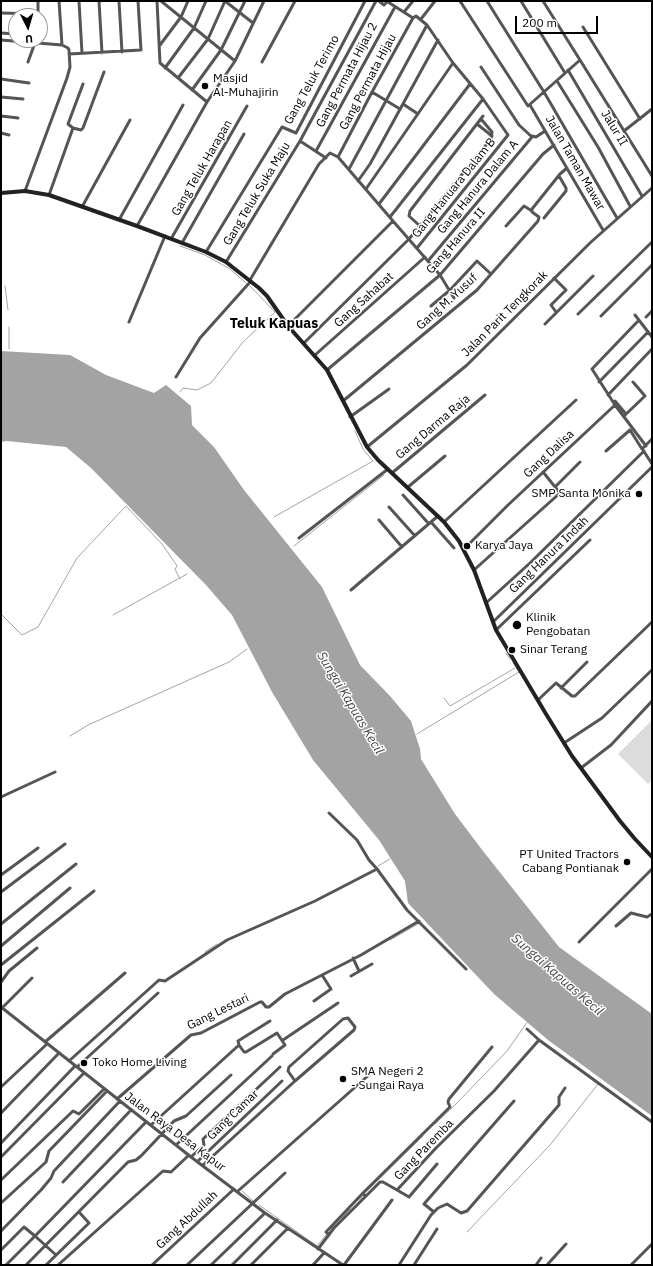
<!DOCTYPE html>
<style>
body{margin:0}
#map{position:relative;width:653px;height:1266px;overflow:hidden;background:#fff;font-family:"IBM Plex Sans",sans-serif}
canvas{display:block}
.frame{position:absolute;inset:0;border:2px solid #000;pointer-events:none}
.north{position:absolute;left:8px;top:8px;width:40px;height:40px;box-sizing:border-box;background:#fff;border:1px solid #999;border-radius:50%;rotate:175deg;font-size:11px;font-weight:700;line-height:16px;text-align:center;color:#000}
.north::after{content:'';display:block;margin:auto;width:14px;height:18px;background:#000;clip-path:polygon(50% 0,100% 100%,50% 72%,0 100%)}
.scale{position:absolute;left:515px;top:16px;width:83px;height:18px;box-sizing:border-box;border:2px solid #000;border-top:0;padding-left:5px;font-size:12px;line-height:14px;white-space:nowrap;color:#000;-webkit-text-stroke:3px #fff;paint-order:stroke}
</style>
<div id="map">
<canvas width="653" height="1266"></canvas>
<div class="frame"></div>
<div class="north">U</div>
<div class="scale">200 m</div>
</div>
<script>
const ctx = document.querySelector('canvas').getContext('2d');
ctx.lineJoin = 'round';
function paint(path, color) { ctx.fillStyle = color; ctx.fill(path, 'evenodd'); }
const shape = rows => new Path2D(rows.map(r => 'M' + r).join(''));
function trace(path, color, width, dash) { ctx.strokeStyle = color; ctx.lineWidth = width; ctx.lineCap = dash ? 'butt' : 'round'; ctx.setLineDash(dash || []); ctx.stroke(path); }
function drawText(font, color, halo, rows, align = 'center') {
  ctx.font = font + ' "IBM Plex Sans",sans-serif'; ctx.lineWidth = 3; ctx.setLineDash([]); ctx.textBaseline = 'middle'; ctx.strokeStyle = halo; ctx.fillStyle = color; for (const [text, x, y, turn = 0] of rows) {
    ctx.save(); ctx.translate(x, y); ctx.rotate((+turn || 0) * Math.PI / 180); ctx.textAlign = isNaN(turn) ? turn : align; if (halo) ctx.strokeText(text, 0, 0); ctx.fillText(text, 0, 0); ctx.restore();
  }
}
paint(shape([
 [652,720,652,780,648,784,618,754]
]), '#dcdcdc');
paint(shape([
 [1,351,70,355,106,375,154,393,166,385,191,406,192,425,214,447,244,490,322,587,360,665,390,696,411,721,420,749,421,759,455,814,483,851,559,947,652,1014,652,1116,548,1040,494,994,408,903,405,881,379,840,313,760,272,692,232,615,206,585,91,468,66,447,7,441,1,442]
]), '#a3a3a3');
trace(shape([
 [180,246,205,255,230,269,246,283],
 [5,286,8,310],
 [9,327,9,349],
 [180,392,183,388,197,390,211,383,243,342,275,312,250,286],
 [274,517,373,461,363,449,355,431],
 [294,546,384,475],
 [1,614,22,635,38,627,77,558,126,506,162,544,177,566,175,569,180,579],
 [113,615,187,574],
 [506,653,510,659],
 [444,698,450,706,515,668],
 [417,734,519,672,513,663],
 [70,736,88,725,229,662,247,649],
 [378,866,390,859],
 [390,940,418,924],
 [205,952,217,944],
 [435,1124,456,1104,507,1051,528,1021],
 [242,1191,253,1201],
 [365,1193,423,1136],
 [358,1200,362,1197],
 [259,1205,317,1246,326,1235],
 [342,1218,350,1209],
 [467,1232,550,1145,598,1084]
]), '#a3a3a3', 1);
trace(shape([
 [38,1,38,15],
 [59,1,62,45],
 [79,1,82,53],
 [99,1,102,53],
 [119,1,122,52],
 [157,1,160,63,207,102],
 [161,1,235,61],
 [225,1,253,23],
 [379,1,384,5,388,1],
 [460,1,528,106,580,60,652,176],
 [487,1,544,92,617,218],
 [521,1,565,73],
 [543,1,580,60],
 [388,2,413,18],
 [404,12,413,1],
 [1,13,39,14],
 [421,19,435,1],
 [583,27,640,119],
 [1,33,16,34],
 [1,40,62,45,68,48,69,50,70,67,67,78,25,191],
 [160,45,181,17,188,1],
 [69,54,141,50,138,1],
 [28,62,36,40],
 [262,62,295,1],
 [165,68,194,28,206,1],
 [568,70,642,196],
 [178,78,208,39,225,1],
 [1,79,29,83],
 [557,81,598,147,630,206],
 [192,90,221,50,245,1],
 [372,92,400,109],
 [1,97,23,99],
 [403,104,418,114],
 [530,105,603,230],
 [1,116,18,118],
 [477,124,492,136],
 [73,128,81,130,83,128,104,72],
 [624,131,652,109],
 [1,133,9,135],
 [532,136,536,137,545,131],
 [300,141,376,1],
 [316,151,395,7],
 [349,169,427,25],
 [358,181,370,164,438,40],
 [366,189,453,63],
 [49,195,73,128,68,124,83,84],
 [379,204,470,84],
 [82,207,130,120],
 [390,217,483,99],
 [544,218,566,191,566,188,559,176],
 [119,220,183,105],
 [393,221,440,275,454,298],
 [137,226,207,102,235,61,264,1],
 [420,226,409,216,410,211,483,116],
 [506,226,524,206,532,211],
 [171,239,247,106],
 [182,243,244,134],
 [206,252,282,127,296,133,365,1],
 [428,261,532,137,519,125,481,67],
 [226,262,300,141,326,158],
 [554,278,566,290,551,305,556,312],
 [250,280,319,164,330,153,338,157],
 [431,306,450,290,477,261,491,274],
 [578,314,652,242],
 [635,315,652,337],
 [601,316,652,265],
 [646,317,652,311],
 [129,322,165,236],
 [545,324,593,276],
 [288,326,393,221,338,157,372,92,413,18,416,16,427,25,453,63,483,99,508,135,417,248],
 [304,343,409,239,491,139,492,132,481,119],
 [315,355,425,257],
 [327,370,440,275,543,154,554,145],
 [176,377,200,338,251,281],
 [599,382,648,332],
 [608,395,652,349],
 [343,401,477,290,538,221,539,217,532,212,532,209,560,174,567,168],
 [615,401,626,414],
 [615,405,646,446],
 [624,416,645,396,633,382],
 [350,417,389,389],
 [367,447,467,365,591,242,652,188],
 [643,450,652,464],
 [606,451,630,430,642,449,652,439],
 [392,473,485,395],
 [556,486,580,462],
 [408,487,445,456],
 [403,495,429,524],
 [389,507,415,536],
 [379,520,402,547],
 [431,522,454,548],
 [444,522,576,400],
 [299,538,388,469],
 [464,549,508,505,615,405,592,369,639,320],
 [474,570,560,493,543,472],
 [351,590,438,516],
 [486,603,530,563,644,451],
 [493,622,652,467],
 [496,630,590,540],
 [561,688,587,662],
 [538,700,556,683,572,696,575,696,652,622],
 [564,743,602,718,652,670],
 [581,768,611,745,652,701],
 [1,797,55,772],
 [329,813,357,840,369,860,377,869],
 [1,875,38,848],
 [1,892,65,844],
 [1,924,76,864],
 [616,926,631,913,647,917,652,914],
 [579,942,652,869],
 [1,946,70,888],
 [353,958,359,971],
 [1,965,94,891],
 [351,976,372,964],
 [1,982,9,971,37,948],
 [314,1001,331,989,322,975],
 [1,1007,191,1157,265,1213,343,1265],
 [2,1008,32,978],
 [527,1029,539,1040,652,1122],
 [283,1040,338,1003],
 [45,1042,125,973],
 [239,1045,244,1052,246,1052,277,1033,285,1045,273,1054],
 [69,1061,159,980,165,981,227,940,315,901,377,869,407,910,466,969],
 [77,1067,158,993],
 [1,1087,47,1044],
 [117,1099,191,1035,201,1033,260,1002,262,1002,266,1007,269,1007,285,994,361,955,419,921],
 [1,1113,59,1053],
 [151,1125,239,1045,238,1041,270,1021],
 [1,1143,75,1066],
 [176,1145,272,1056],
 [1,1157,84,1073],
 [191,1157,204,1145,203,1139,280,1067],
 [198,1161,282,1081],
 [203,1165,295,1081,354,1030,355,1027,348,1018,343,1019,289,1067,288,1071,295,1081],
 [1,1180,73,1111,79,1114,104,1089],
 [63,1182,131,1110],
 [397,1190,409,1197,437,1164],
 [238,1191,370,1074],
 [365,1196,363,1193,364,1192,450,1107,448,1102,449,1099,492,1047],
 [1,1203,46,1162,49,1151,107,1091],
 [434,1212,424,1204,514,1101],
 [1,1231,41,1190,51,1178,54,1171,120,1101],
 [329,1235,326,1232,363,1193],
 [318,1249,334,1228,380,1182,383,1182,397,1190,436,1148,494,1091,539,1040],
 [1,1250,24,1227,35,1236,146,1122],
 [6,1265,35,1236,56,1255],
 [26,1265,128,1162,136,1160,141,1156,174,1121,186,1116,231,1075],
 [46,1265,89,1223,79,1212],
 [58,1265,163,1171,171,1172,189,1155],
 [152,1265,234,1189],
 [187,1265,285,1173],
 [211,1265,265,1213],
 [232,1265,277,1220],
 [251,1265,288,1228],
 [313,1265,324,1253],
 [344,1265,392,1200],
 [399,1265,431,1215,438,1208,447,1204,461,1213,467,1211,559,1105,559,1097,565,1088],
 [414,1265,437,1229],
 [536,1265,541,1258],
 [547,1265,566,1244],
 [631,1265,652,1244]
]), '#555', 3);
trace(shape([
 [1,193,25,191,49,195,137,226,206,252,226,262,259,288,267,296,288,326,327,370,367,447,378,460,444,522,459,541,474,570,496,630,546,714,572,756,620,821,635,839,652,857]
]), '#222', 4);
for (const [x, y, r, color] of [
 [205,86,4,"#000"],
 [639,494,4,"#000"],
 [467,546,4,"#000"],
 [517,625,5,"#000"],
 [512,650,4,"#000"],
 [627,862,4,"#000"],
 [84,1063,4,"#000"],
 [343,1079,4,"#000"]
]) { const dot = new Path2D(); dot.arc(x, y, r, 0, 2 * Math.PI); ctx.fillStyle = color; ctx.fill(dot); trace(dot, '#fff', 1.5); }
drawText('12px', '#000', '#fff', [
 ["Gang Permata Hijau 2",347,75,-62],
 ["Gang Teluk Terimo",312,80,-61],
 ["Gang Permata Hijau",368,82,-62],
 ["Jalur II",614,128,59],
 ["Jalan Taman Mawar",575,163,60],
 ["Gang Teluk Harapan",202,168,-60],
 ["Gang Hanura Dalam A",478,187,-50],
 ["Gang Hanuara Dalam B",454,188,-51],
 ["Gang Teluk Suka Maju",257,194,-59],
 ["Gang Hanura II",456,241,-49],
 ["Gang Sahabat",364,300,-42],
 ["Gang M. Yusuf",447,302,-42],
 ["Jalan Parit Tengkorak",505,314,-45],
 ["Gang Darma Raja",433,427,-40],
 ["Gang Dalisa",549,454,-43],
 ["Gang Hanura Indah",549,555,-44],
 ["Gang Lestari",218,1012,-26],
 ["Gang Camar",233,1115,-44],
 ["Jalan Raya Desa Kapur",175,1132,37],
 ["Gang Paremba",424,1150,-46],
 ["Gang Abdullah",187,1220,-43]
]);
drawText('12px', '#000', '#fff', [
 ["Masjid",213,79],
 ["Al-Muhajirin",213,93],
 ["SMP Santa Monika",631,494,"right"],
 ["Karya Jaya",475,546],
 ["Klinik",526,618],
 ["Pengobatan",526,632],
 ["Sinar Terang",520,650],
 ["PT United Tractors",619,855,"right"],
 ["Cabang Pontianak",619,869,"right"],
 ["Toko Home Living",92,1063],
 ["SMA Negeri 2",351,1072],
 ["- Sungai Raya",351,1086]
], 'left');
drawText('italic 13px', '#444', '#fff', [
 ["Sungai Kapuas Kecil",350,703,59],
 ["Sungai Kapuas Kecil",557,975,41]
]);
drawText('bold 14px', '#000', '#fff', [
 ["Teluk Kapuas",274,324]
]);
</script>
